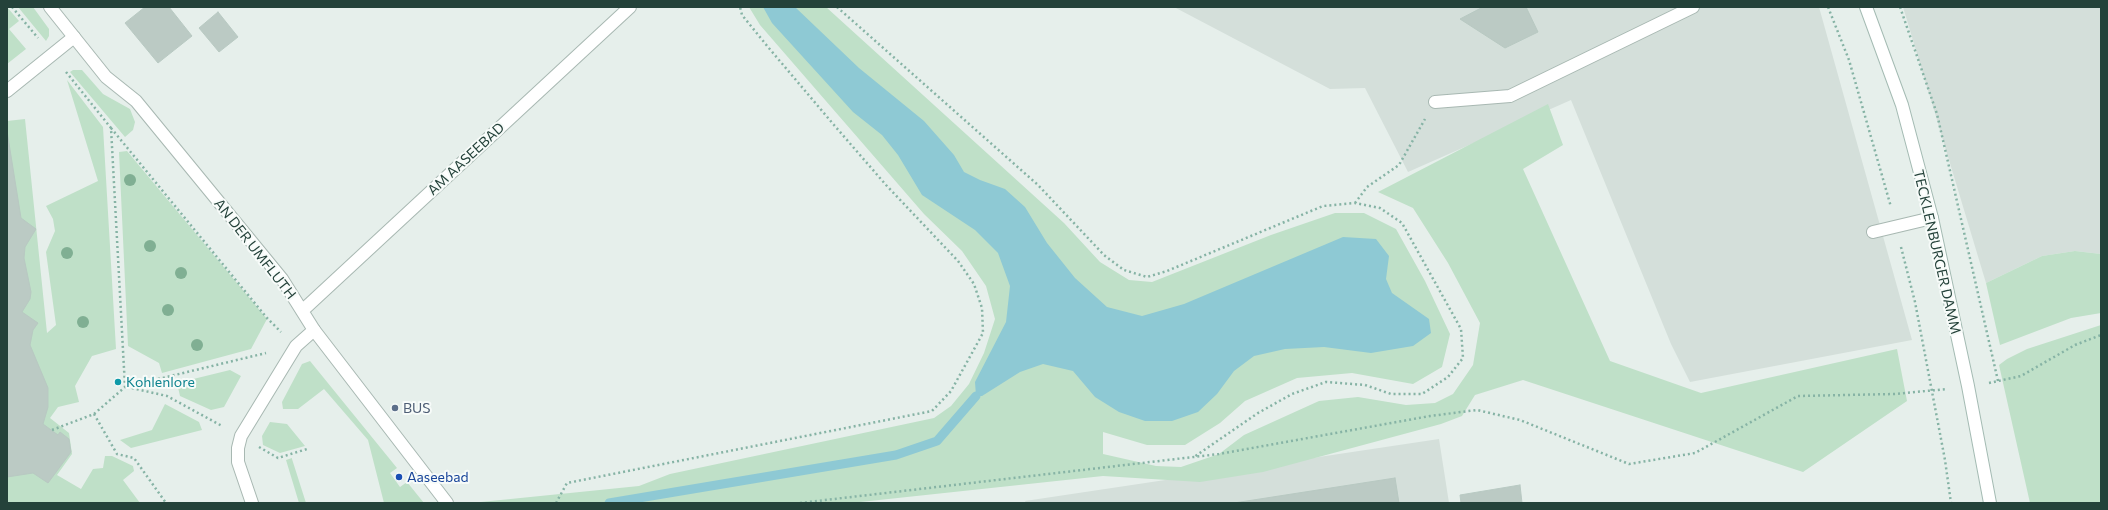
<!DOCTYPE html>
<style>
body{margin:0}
#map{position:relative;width:2108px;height:510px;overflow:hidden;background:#e6efeb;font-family:Commissioner,sans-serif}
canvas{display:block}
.frame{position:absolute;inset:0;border:8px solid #24423a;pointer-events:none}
</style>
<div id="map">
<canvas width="2108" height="510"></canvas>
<div class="frame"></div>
</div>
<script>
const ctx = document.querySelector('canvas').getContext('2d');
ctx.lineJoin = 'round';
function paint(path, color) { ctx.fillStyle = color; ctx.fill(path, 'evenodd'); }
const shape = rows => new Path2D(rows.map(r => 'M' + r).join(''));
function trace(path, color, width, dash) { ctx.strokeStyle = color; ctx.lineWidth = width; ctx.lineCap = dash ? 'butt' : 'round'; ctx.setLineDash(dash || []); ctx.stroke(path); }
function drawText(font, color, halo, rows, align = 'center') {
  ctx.font = font + ' Commissioner,sans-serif'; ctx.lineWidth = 4; ctx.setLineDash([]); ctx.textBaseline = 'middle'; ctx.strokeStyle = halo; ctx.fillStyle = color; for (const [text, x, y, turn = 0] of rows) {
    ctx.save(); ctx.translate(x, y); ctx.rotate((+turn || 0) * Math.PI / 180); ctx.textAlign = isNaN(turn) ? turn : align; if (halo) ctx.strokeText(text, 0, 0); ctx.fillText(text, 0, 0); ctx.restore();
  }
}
paint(shape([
 [1174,7,1819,7,1912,340,1690,382,1671,344,1571,100,1408,172,1365,88,1330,89],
 [1903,7,2101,7,2101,254,2075,251,2042,256,1986,283],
 [1439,439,1449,503,1026,503,1025,501]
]), '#d4dfda');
paint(shape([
 [7,7,19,21,9,29,26,49,7,64],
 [18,7,33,7,49,29,49,36,46,41],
 [749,7,826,7,1064,223,1100,262,1129,280,1152,282,1271,235,1335,213,1364,213,1396,229,1425,281,1450,334,1442,367,1413,384,1352,373,1297,378,1245,401,1220,423,1185,445,1147,445,1103,432,1103,454,1156,466,1181,467,1219,454,1244,435,1319,401,1358,397,1406,405,1435,403,1453,394,1473,365,1480,323,1448,263,1413,208,1378,192,1548,104,1563,145,1523,169,1610,361,1701,393,1897,349,1907,401,1803,472,1523,380,1475,395,1462,416,1441,424,1263,472,1200,482,1103,476,851,503,471,503,639,486,670,474,934,418,951,406,969,384,984,353,995,319,986,286,962,251,924,214,760,25],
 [73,70,82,70,103,94,130,109,135,122,133,130,125,137,70,72],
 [67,80,103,127,116,349,92,356,75,386,79,402,58,407,50,418,69,433,72,454,57,475,81,489,93,469,103,468,105,456,112,456,133,466,134,471,123,480,140,503,7,503,7,121,25,119,47,333,56,325,46,252,55,231,53,219,46,206,98,181],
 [127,151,267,319,251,349,162,373,159,363,128,346,119,152],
 [2075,251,2101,254,2101,313,2071,318,2000,345,1986,283,2042,256],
 [2101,325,2101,503,2030,503,1999,365,2007,359,2027,349],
 [310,361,397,468,390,473,400,487,407,482,424,503,384,503,368,440,324,389,298,409,283,409,282,402,302,364],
 [230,370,241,376,224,407,211,410,180,396,177,383],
 [165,404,199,422,202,430,131,448,120,440,152,430],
 [270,422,287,424,305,446,280,453,263,445,262,436],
 [292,458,292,459,306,503,299,503,286,460]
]), '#bfe0c8');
paint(shape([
 [763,7,795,7,859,68,924,121,954,155,964,172,980,180,1005,189,1025,207,1047,243,1075,278,1107,307,1142,316,1184,304,1343,237,1376,239,1389,256,1386,279,1392,293,1429,319,1431,333,1413,346,1371,353,1324,347,1285,349,1254,356,1234,371,1217,394,1198,412,1172,421,1145,421,1119,412,1095,397,1073,371,1043,364,1020,372,982,396,976,396,975,382,1006,322,1010,286,998,253,975,230,922,195,898,155,882,135,853,112,772,23]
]), '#8ec9d4');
trace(shape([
 [609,503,896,455,937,441,976,396]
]), '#8ec9d4', 9);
const building = shape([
 [145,7,169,7,192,36,158,63,125,23,145,7],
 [1483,7,1526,7,1538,32,1505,48,1460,19,1483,7],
 [218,12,238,37,219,52,199,28,218,12],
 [7,131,21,218,36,229,25,247,24,258,31,292,30,299,22,312,38,323,33,330,30,345,48,388,48,407,43,424,58,435,60,432,69,439,71,452,48,483,33,473,7,477,7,131],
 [1395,478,1399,503,1234,503,1395,478],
 [1520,485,1522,503,1461,503,1460,495,1520,485]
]);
paint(building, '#bbcac4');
trace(building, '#b8c9c2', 1);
const service = shape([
 [7,91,74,37],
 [1435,102,1510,96,1693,7],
 [1873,232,1932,218],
 [252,503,238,462,238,448,241,436,296,346,314,330]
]);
const minor = shape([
 [50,7,106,77,136,101,282,279,314,330,447,503],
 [302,311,630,7]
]);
const secondary = shape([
 [1866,7,1902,105,1932,218,1968,386,1990,503]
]);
trace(service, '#a8b8b2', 14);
trace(minor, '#a8b8b2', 14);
trace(secondary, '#a4bbb3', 14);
trace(shape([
 [12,7,38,38],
 [837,7,1038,185,1104,255,1124,270,1147,277,1167,271,1323,206,1355,203,1380,208,1402,223,1461,329,1463,358,1448,377,1422,394,1391,394,1365,385,1326,382,1292,394,1258,413,1194,457],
 [1828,7,1849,60,1891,207],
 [1900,7,1937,114,1998,381],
 [66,72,111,128,125,387],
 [111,128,267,318,281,332],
 [1355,203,1367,187,1399,165,1425,119],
 [1901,247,1915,302,1945,460,1951,503],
 [1989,383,2021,376,2075,345,2101,335],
 [127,387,167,396,222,426],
 [94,414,117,454,134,458,166,503],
 [52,430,94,414,125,387,266,353],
 [259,447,278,458,307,449],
 [556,503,567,483,932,411,951,391,983,333,982,308,974,284,958,261,886,185,834,125,768,47,742,15,740,7],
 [800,503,1219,454,1430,416,1477,410,1520,420,1629,464,1695,453,1798,396,1895,394,1947,389]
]), '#86b3a5', 2.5, [2, 3]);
trace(service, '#fff', 12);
trace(minor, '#fff', 12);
trace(secondary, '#fff', 12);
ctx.fillStyle = '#80af93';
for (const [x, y] of [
 [130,180],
 [150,246],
 [67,253],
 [181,273],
 [168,310],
 [83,322],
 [197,345]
]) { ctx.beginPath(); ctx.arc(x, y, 6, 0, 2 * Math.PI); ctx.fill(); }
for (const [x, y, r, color] of [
 [118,382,4,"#0f9aa8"],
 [395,408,4,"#5c6f8a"],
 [399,477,4,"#1a4fb4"]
]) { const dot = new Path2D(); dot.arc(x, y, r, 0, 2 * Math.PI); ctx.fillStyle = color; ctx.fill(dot); trace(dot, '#f7fbf9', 1.5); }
drawText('14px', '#24423a', '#f7fbf9', [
 ["AM AASEEBAD",466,159,-43],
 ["AN DER UMFLUTH",255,249,52],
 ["TECKLENBURGER DAMM",1937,252,77]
]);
drawText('14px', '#0d838f', '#f7fbf9', [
 ["Kohlenlore",126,382]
], 'left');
drawText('14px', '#4e5e75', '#f7fbf9', [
 ["BUS",403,408]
], 'left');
drawText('14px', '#164399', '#f7fbf9', [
 ["Aaseebad",407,477]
], 'left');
</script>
